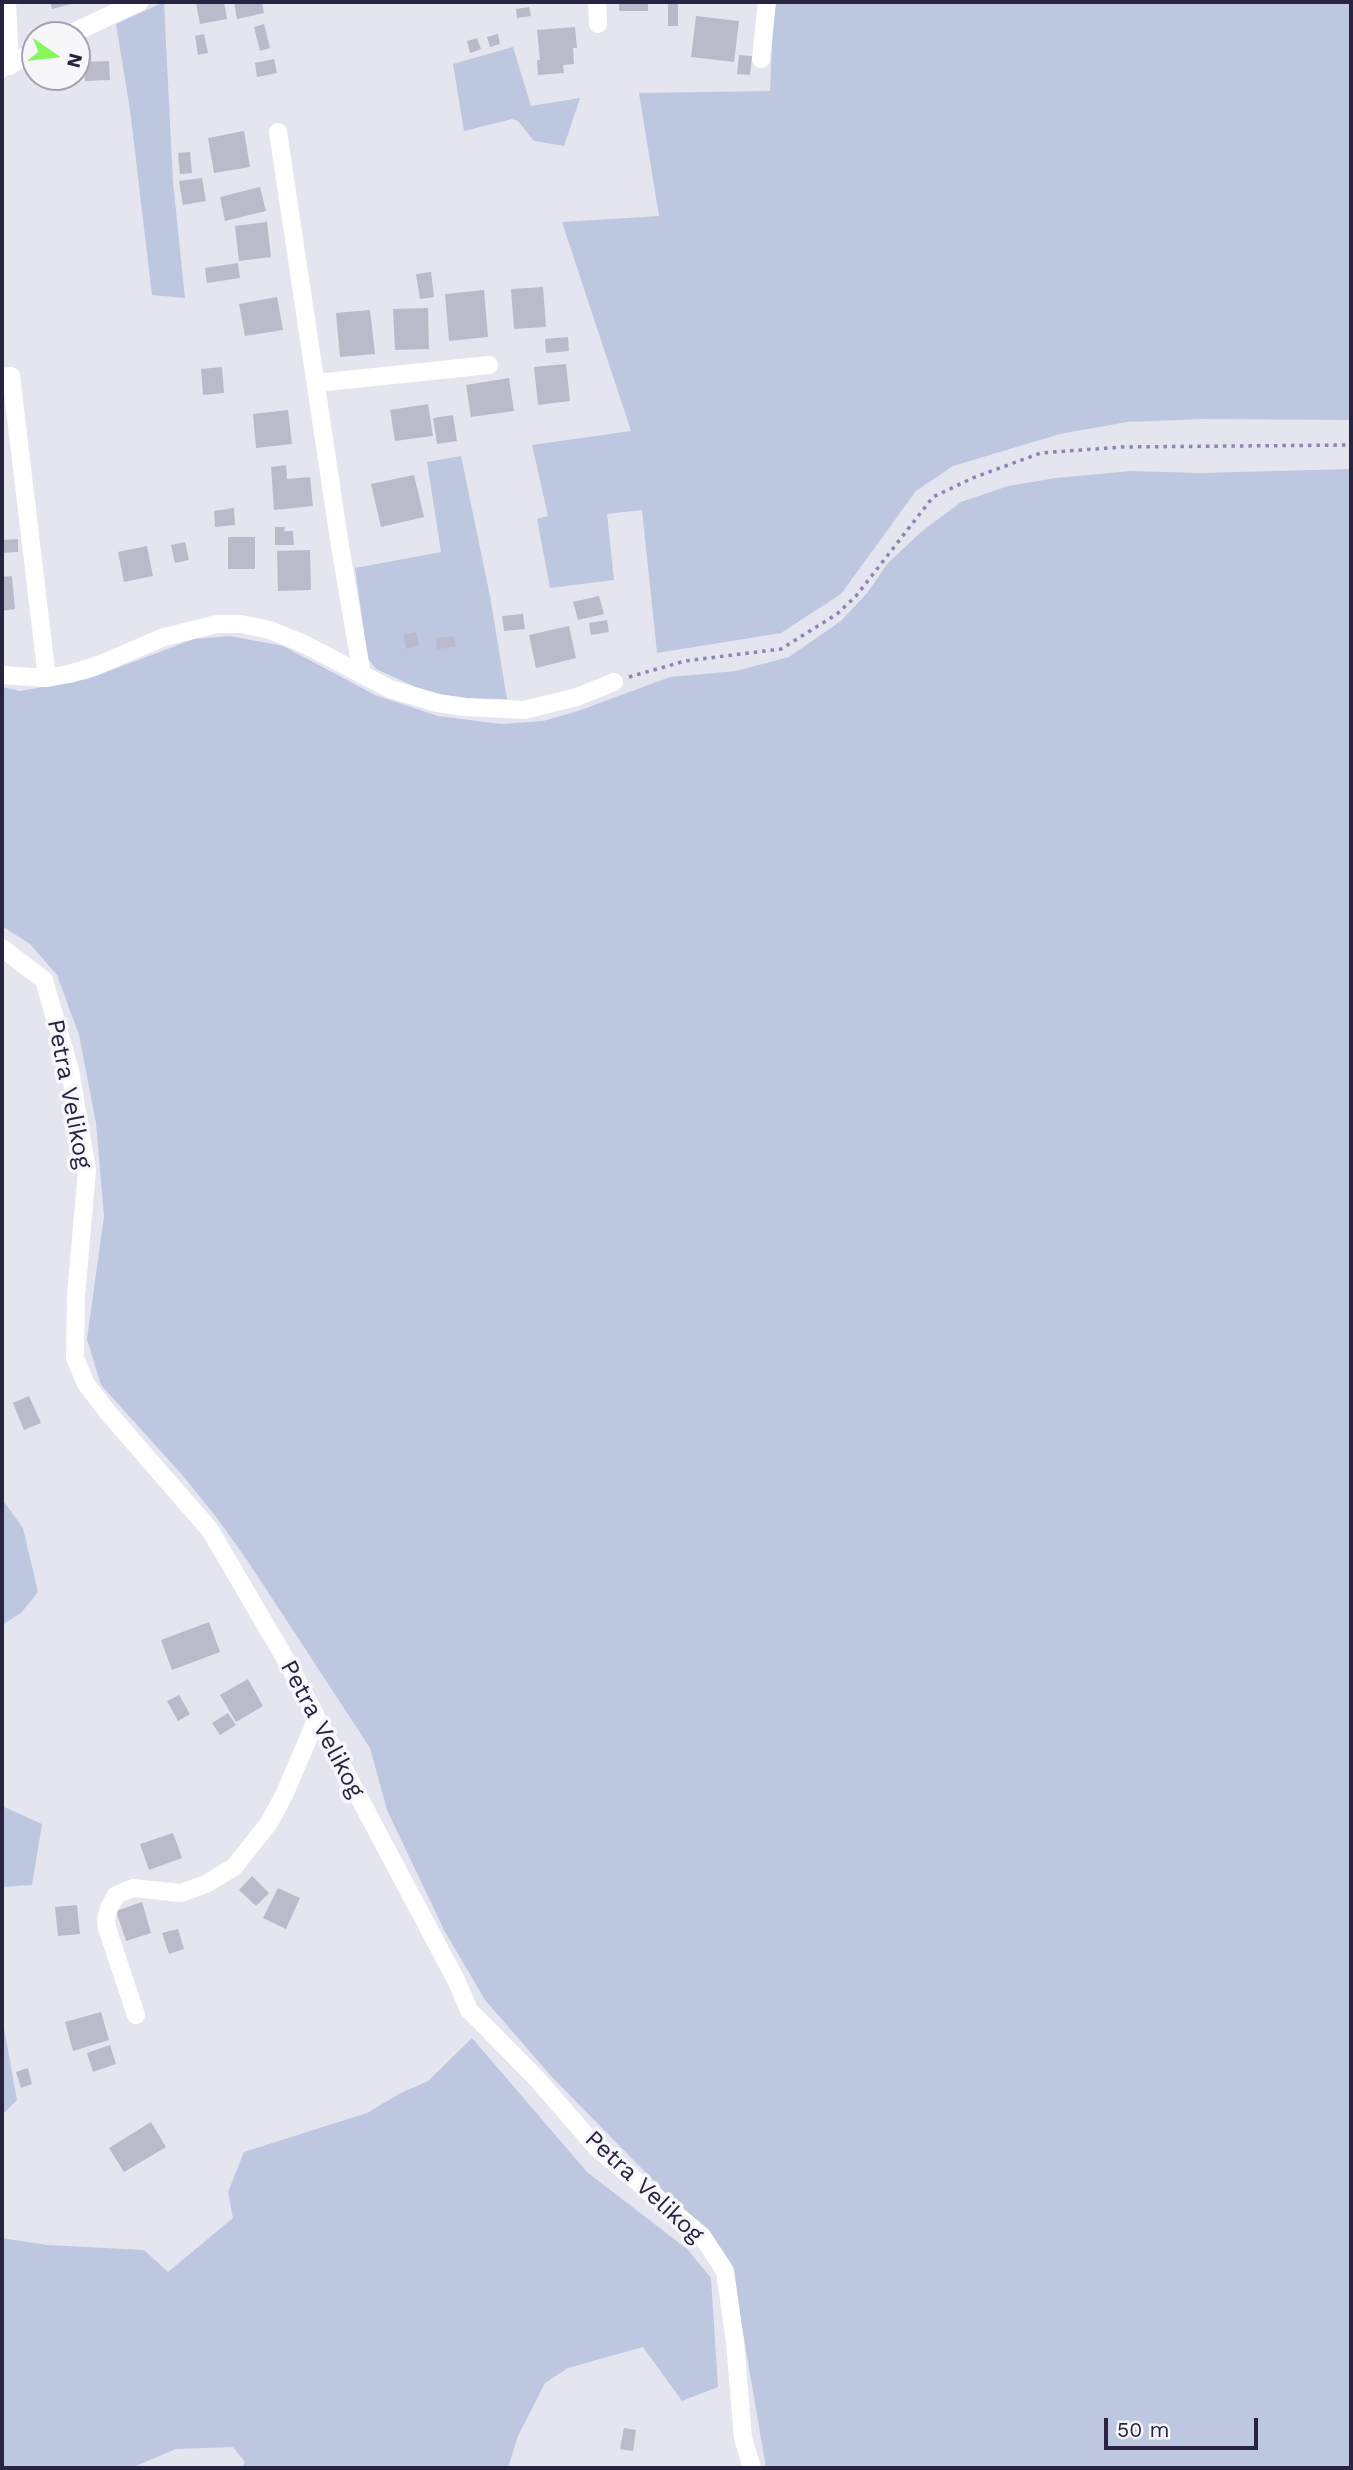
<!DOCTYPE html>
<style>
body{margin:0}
#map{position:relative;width:1353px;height:2470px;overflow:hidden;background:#e5e5ef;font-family:"Work Sans",sans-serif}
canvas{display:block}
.frame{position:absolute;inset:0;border:4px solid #292342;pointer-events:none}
.north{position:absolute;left:21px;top:21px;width:70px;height:70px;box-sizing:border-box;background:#f6f6fb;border:2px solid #a4a2b1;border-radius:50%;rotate:104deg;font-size:19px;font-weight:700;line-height:28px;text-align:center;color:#292342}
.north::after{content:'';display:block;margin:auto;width:24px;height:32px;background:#87f65b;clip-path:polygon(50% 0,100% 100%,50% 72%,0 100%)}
.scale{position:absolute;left:1104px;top:2418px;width:154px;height:32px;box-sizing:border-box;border:4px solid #292342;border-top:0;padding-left:9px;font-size:21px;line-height:24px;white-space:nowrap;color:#292342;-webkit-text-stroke:5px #f6f6fb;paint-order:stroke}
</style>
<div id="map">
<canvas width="1353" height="2470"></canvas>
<div class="frame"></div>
<div class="north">N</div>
<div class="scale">50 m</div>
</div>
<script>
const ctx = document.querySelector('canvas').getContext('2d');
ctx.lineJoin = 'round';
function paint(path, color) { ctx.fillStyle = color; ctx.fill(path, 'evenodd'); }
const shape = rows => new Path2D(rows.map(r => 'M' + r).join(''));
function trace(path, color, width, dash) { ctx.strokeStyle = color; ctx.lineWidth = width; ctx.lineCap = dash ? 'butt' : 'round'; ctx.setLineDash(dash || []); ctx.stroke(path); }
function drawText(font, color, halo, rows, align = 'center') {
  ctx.font = font + ' "Work Sans",sans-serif'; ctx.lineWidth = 7; ctx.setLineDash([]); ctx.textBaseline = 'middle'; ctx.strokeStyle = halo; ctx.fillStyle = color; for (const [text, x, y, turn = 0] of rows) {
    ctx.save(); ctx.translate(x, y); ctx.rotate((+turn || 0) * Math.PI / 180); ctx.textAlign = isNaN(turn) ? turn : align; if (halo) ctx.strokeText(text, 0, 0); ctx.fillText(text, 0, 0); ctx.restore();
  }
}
paint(shape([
 [164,2,173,182,185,298,152,295,130,110,116,24],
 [774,2,1351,2,1351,420,1203,419,1127,422,1060,434,953,466,916,491,841,594,781,633,657,653,642,510,607,514,614,580,550,588,537,519,548,516,532,445,631,431,562,222,659,216,639,93,770,91],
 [513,47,531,106,580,98,564,146,534,141,518,121,512,119,464,131,453,64],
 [461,456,490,596,507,699,440,698,376,669,368,659,355,568,441,552,427,462],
 [1351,469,1351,2468,766,2468,740,2315,707,2235,551,2076,485,2000,444,1930,387,1810,370,1748,247,1560,217,1518,184,1477,101,1385,87,1339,104,1216,96,1123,79,1035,57,975,30,944,2,926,2,687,20,691,88,679,194,639,230,636,283,646,375,695,438,716,501,724,543,721,578,711,670,677,736,671,789,657,841,621,868,592,887,564,921,532,961,502,1008,486,1056,478,1131,471,1200,473],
 [2,1499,23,1528,38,1592,21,1613,2,1625],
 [2,1806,42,1824,32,1885,2,1887],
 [2,2017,17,2100,2,2115],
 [472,2038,587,2172,687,2249,711,2278,718,2387,682,2401,643,2347,568,2368,545,2383,518,2436,508,2468,242,2468,245,2462,233,2447,176,2449,131,2468,2,2468,2,2238,47,2245,144,2250,168,2272,233,2218,228,2192,244,2152,367,2113,399,2094,428,2081]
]), '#bec7e0');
paint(shape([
 [50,2,75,2,75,3,52,9],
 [202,2,224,2,227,19,200,24,196,3],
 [234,2,262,2,264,13,237,19],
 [619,2,648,2,648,11,619,11],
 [668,4,678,4,678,26,668,26],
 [529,7,531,16,517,18,516,9],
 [696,16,739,21,734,62,691,57],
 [264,24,270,48,260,51,254,27],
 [575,27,577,48,573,48,574,64,563,65,564,73,538,75,537,60,540,60,537,30],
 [204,34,208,53,198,55,195,36],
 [498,34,500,44,490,47,487,37],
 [477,38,481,49,470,53,467,41],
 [739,55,752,56,750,75,737,74],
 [274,59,277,73,257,77,255,63],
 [109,61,110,80,85,81,84,62],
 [244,131,250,167,214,173,208,138],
 [190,152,192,173,180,174,178,153],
 [202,178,206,201,183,205,179,181],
 [260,187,266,211,225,221,220,197],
 [267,222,271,257,239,261,235,226],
 [238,263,240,278,207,283,205,268],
 [431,272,434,297,420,299,416,274],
 [543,287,546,327,514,329,511,289],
 [484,290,488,337,449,341,445,294],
 [277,297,283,330,245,336,239,304],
 [428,308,429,349,395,350,393,309],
 [370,310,375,354,340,357,336,313],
 [568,337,569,351,546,353,545,339],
 [566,364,570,401,538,405,534,367],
 [222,367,224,393,203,395,201,369],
 [509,378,514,411,471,417,466,385],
 [428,404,433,436,395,441,390,410],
 [288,410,292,444,256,448,253,414],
 [453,415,457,441,437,444,433,418],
 [286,465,287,479,310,477,313,506,274,510,271,467],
 [414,475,424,517,381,527,371,484],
 [234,508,235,525,215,527,214,511],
 [275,527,285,527,284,531,293,531,294,545,275,545],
 [228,537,255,537,255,569,228,569],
 [18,539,18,552,2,553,2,540],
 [185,542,189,560,175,563,171,545],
 [147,546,153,576,124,582,118,552],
 [310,550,311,590,278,591,277,551],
 [12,576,15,609,2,611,2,577],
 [599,596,604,614,578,620,573,602],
 [523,614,525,629,504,631,502,616],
 [607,620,609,632,591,635,589,623],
 [569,626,576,658,536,668,529,635],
 [416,632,419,646,406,649,403,635],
 [454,636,456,647,437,649,436,638],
 [29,1396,41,1423,24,1430,13,1403],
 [209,1622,220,1652,172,1670,161,1640],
 [248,1679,263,1706,236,1722,220,1695],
 [179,1695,190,1714,178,1721,167,1701],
 [228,1713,236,1725,220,1735,212,1723],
 [173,1833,182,1858,149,1870,140,1844],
 [252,1876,269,1893,256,1906,239,1890],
 [278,1888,300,1898,286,1929,263,1918],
 [142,1902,151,1933,126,1941,116,1911],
 [77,1905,80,1934,58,1936,55,1907],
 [178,1929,184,1949,169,1954,162,1933],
 [101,2012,109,2040,73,2051,65,2022],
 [110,2045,116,2064,93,2072,87,2053],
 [28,2068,32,2084,21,2088,16,2072],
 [151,2122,166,2147,124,2172,109,2148],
 [624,2428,636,2430,633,2451,620,2449]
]), '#bbbaca');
trace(shape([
 [629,677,685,661,781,649,837,614,856,596,933,497,975,477,1041,453,1122,447,1351,445]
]), '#8c85b3', 3.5, [3.5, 5]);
trace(shape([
 [7,2,10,66],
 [597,2,598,24],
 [761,59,767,2],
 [278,132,340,546,362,675],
 [2,377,11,376,47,678],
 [317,383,489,365],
 [2,675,47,678,69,674,96,666,164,637,217,624,241,624,270,630,304,644,390,689,438,703,465,707,524,710,577,697,614,682],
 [2,948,44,980,70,1070,87,1170,76,1296,75,1358,86,1384,110,1415,210,1530,286,1660,456,1980,469,2010,537,2079,597,2148,702,2236,725,2271,735,2342,743,2438,752,2468],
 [136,2015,107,1928,106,1919,109,1908,116,1895,133,1888,181,1893,206,1884,234,1867,269,1823,285,1793,317,1718]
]), '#fff', 18);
trace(shape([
 [68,35,139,2],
 [2,68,35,52]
]), '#fff', 19);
drawText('24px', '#292342', '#f6f6fb', [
 ["Petra Velikog",69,1094,79],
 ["Petra Velikog",322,1729,62],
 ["Petra Velikog",644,2187,43]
]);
</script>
